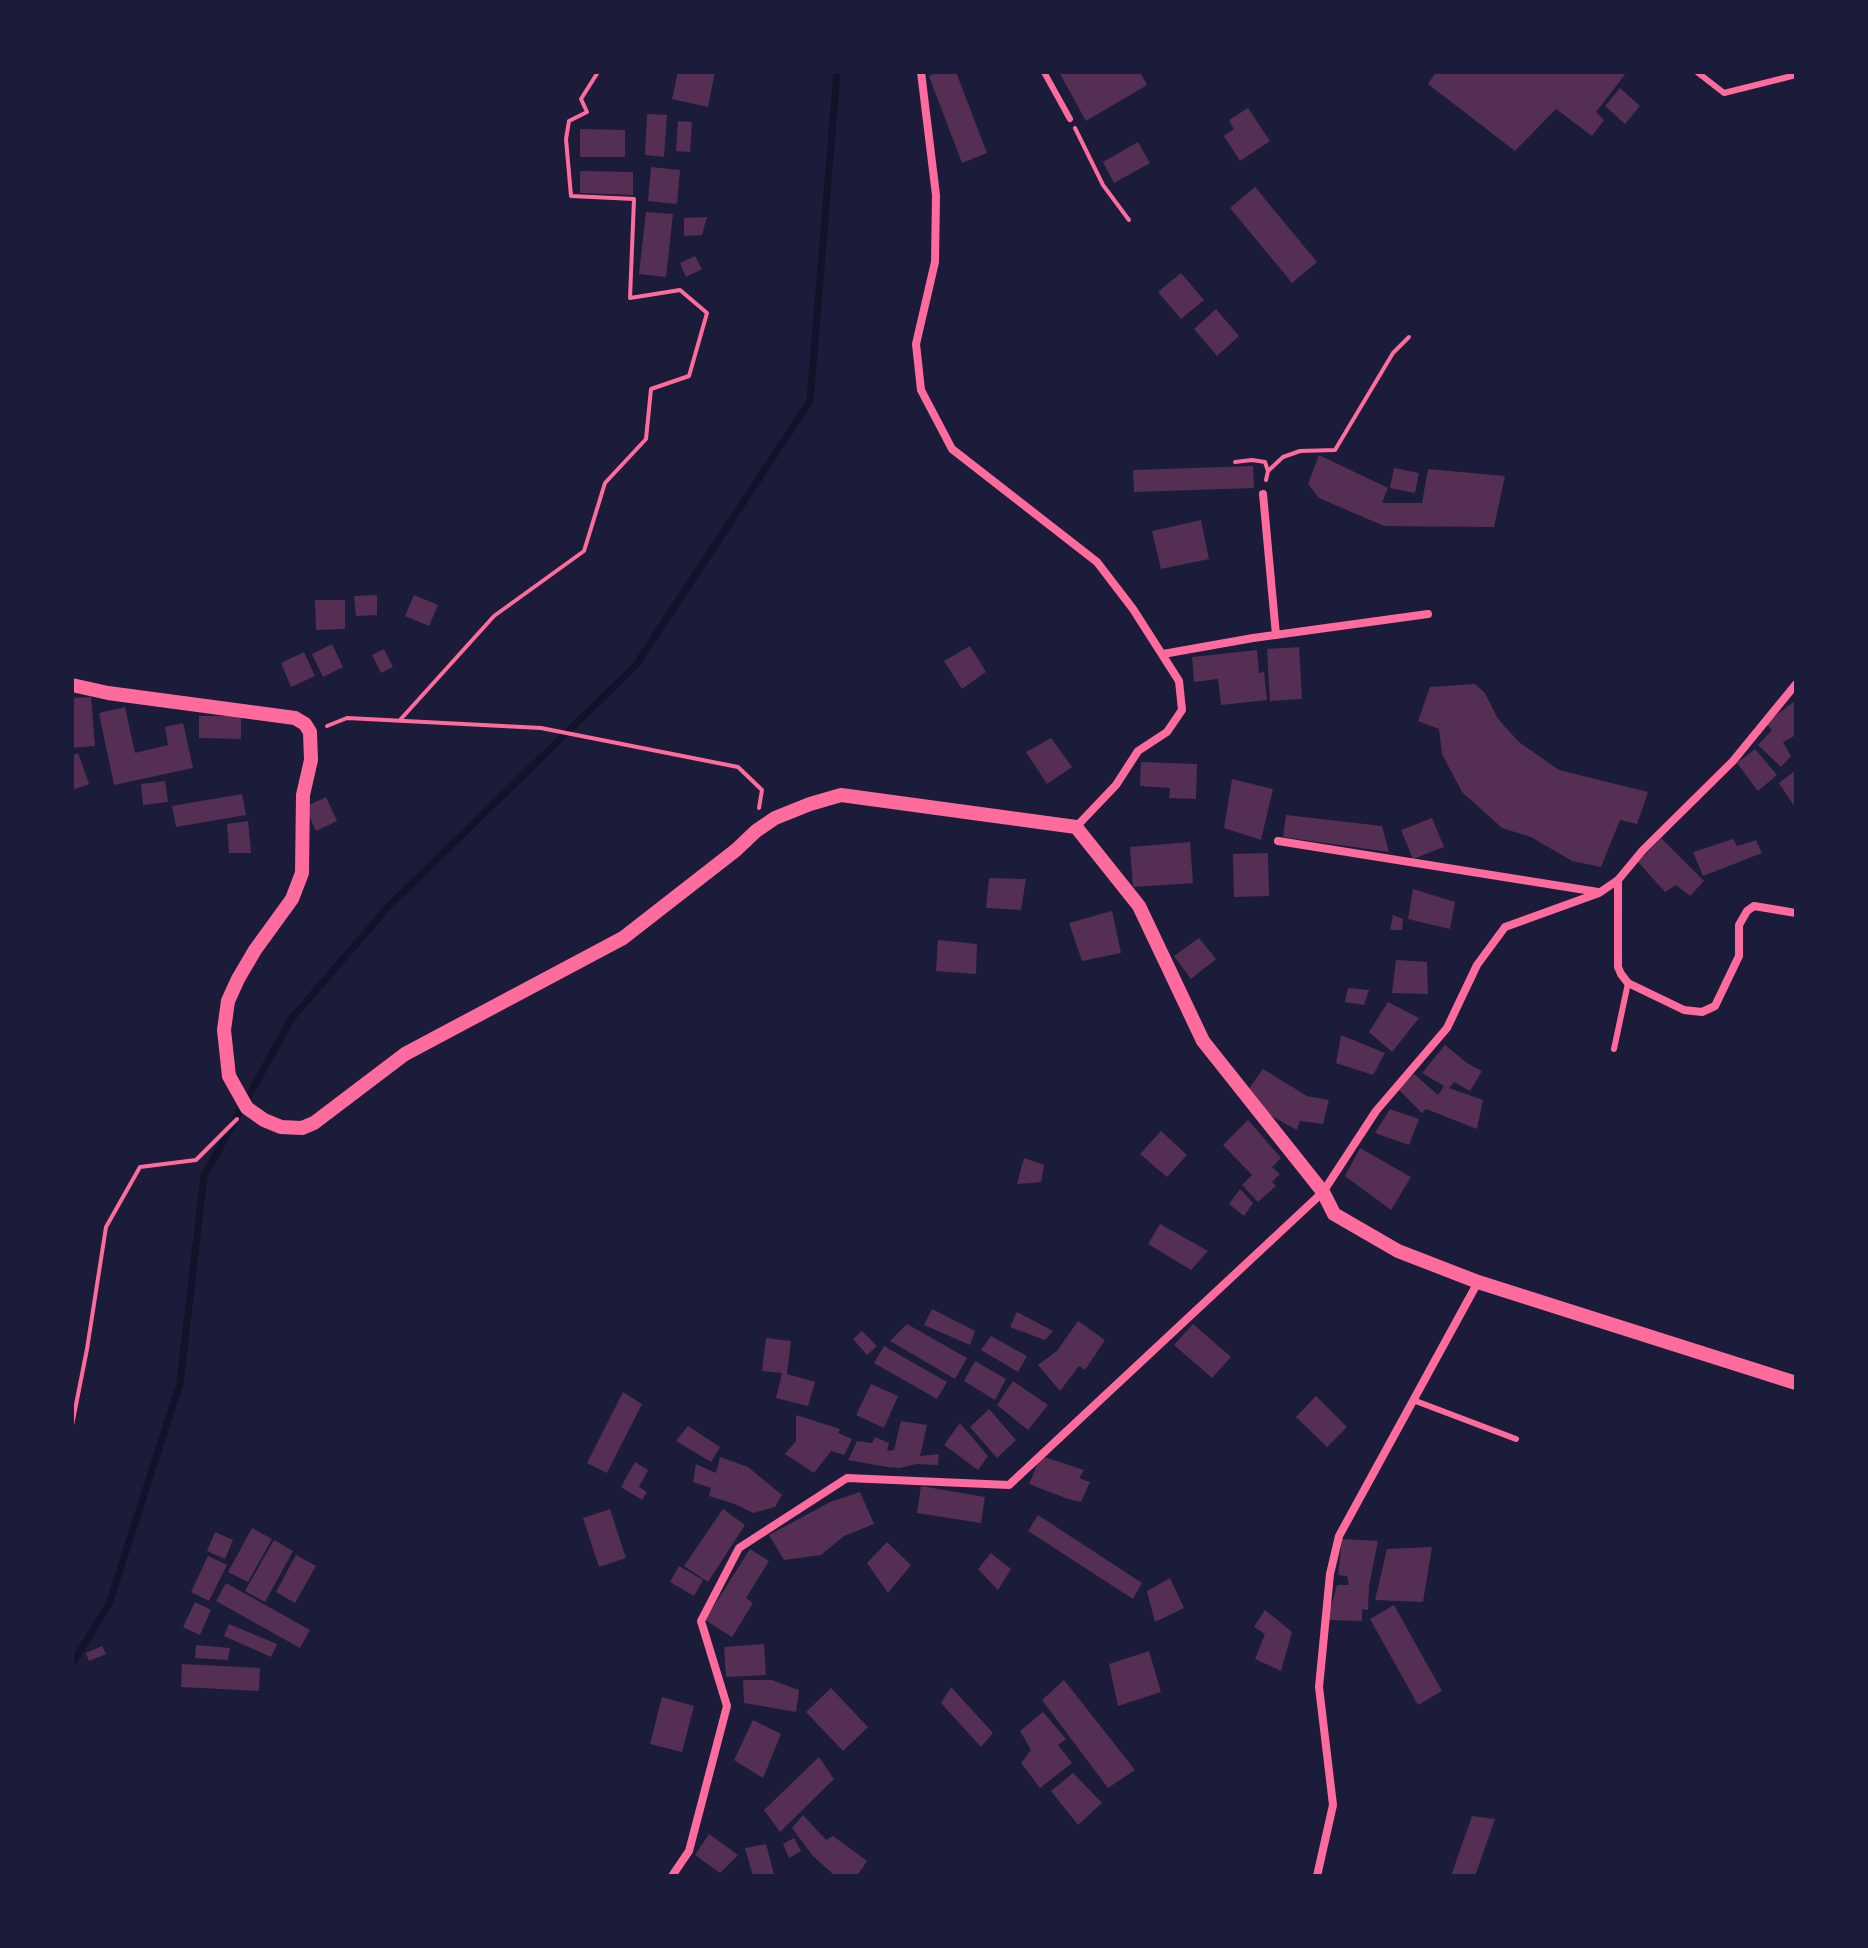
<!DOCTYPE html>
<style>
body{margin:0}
#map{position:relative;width:1868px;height:1948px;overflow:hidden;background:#1b1b3a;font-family:Quicksand,sans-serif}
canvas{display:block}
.frame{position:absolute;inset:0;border:74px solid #1b1b3a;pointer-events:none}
</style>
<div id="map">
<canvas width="1868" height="1948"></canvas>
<div class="frame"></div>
</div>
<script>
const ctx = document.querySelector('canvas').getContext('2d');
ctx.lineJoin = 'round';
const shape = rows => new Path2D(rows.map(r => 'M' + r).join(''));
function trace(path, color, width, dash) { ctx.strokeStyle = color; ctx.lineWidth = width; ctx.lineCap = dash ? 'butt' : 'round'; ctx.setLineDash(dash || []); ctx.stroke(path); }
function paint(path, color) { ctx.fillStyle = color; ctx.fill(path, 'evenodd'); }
trace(shape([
 [72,1664,109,1604,180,1383,204,1176,292,1018,389,906,636,665,810,401,837,72]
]), '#12122b', 7);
paint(shape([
 [678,72,715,72,708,107,672,99],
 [938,72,956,72,987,153,962,163,929,76],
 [1059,72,1140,72,1147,85,1086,121],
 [1436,72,1627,72,1596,112,1604,120,1592,136,1556,109,1515,151,1428,84],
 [1620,88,1640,106,1625,124,1605,106],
 [1248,108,1270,141,1240,161,1224,136,1234,129,1229,120],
 [647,114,667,115,664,157,645,155],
 [678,121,692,122,690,152,676,151],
 [580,129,625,130,625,157,580,157],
 [1138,142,1150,163,1114,183,1103,162],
 [651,167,680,170,677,204,648,201],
 [580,171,633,172,633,195,580,193],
 [1255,187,1317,262,1292,283,1230,208],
 [646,212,673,214,666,277,639,274],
 [707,217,702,235,684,236,684,218],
 [695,256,702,269,686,277,680,263],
 [1181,273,1204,300,1181,319,1158,292],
 [1216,309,1239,336,1217,356,1194,329],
 [1319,455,1388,488,1382,503,1422,503,1428,469,1505,476,1494,527,1384,526,1319,498,1308,484],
 [1253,466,1254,488,1134,492,1133,470],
 [1394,468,1419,473,1415,493,1390,488],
 [1201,520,1209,559,1161,569,1152,531],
 [377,595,377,615,356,616,354,596],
 [414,595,438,605,429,626,405,616],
 [315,600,345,600,345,629,316,630],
 [332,644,343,667,323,677,312,654],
 [970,646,986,672,962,689,944,661],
 [1299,647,1302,699,1270,701,1267,649],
 [384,649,393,667,381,673,372,655],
 [1257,650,1259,673,1264,672,1267,700,1221,705,1218,679,1194,682,1192,657],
 [304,652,315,676,291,687,281,663],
 [1475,684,1485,693,1498,719,1519,742,1559,770,1648,792,1637,824,1620,820,1601,867,1572,861,1531,837,1502,828,1462,792,1442,754,1439,729,1418,721,1430,687],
 [91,697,95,746,72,748,72,698],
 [1796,700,1796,735,1783,742,1791,756,1781,767,1758,745,1772,730,1766,723],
 [125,707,135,753,168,745,165,727,183,723,193,768,114,785,99,713],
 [199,716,241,716,241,739,199,738],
 [1051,738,1072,767,1047,784,1026,752],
 [1755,749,1777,775,1758,791,1737,763],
 [78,753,89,784,72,790,72,756],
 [1141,762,1197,764,1196,799,1169,798,1170,788,1140,786],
 [1796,770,1796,809,1779,783],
 [1232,779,1273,789,1261,840,1224,828],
 [165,781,168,802,143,805,141,784],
 [242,794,246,815,176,827,172,806],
 [326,797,337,821,316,831,305,807],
 [1286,815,1382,826,1389,852,1283,837],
 [1432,818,1444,847,1413,859,1401,830],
 [248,821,251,853,229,853,227,824],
 [1661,838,1704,881,1690,896,1676,885,1665,892,1638,862],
 [1733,839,1737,846,1756,840,1762,853,1703,876,1693,852],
 [1190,842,1193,883,1133,887,1130,847],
 [1268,853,1269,896,1234,897,1233,854],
 [989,878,1026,879,1021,910,986,908],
 [1413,889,1455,902,1450,929,1408,919],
 [1112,911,1121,953,1082,961,1069,923],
 [1393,915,1403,919,1402,930,1390,930],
 [1199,938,1216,959,1191,979,1174,956],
 [938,940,977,944,976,974,936,971],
 [1396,960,1427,962,1428,994,1392,993],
 [1348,988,1369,990,1364,1005,1345,1002],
 [1388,1002,1419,1018,1392,1052,1369,1032],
 [1341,1035,1385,1053,1373,1075,1336,1063],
 [1445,1045,1467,1063,1482,1071,1470,1091,1454,1082,1449,1088,1483,1100,1477,1129,1426,1109,1422,1113,1398,1089,1414,1074,1438,1095,1444,1086,1422,1073],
 [1263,1069,1307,1096,1329,1100,1323,1124,1300,1121,1297,1130,1266,1113,1245,1094],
 [1390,1109,1419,1119,1409,1145,1375,1133],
 [1248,1120,1281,1158,1272,1167,1280,1174,1272,1182,1276,1186,1258,1202,1242,1185,1252,1175,1223,1145],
 [1161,1131,1187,1155,1167,1177,1140,1154],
 [1360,1148,1411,1177,1391,1210,1345,1176],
 [1024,1158,1044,1165,1041,1182,1017,1184],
 [1240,1189,1253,1203,1244,1216,1229,1204],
 [1160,1224,1208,1251,1191,1270,1148,1244],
 [932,1309,975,1331,970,1345,924,1325],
 [1017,1312,1053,1331,1045,1340,1010,1327],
 [1078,1321,1105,1340,1085,1370,1079,1366,1060,1391,1038,1365,1057,1351],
 [907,1324,967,1358,955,1379,890,1341],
 [1193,1324,1231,1357,1212,1378,1174,1345],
 [862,1331,877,1346,867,1355,853,1339],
 [991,1336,1027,1356,1018,1372,981,1350],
 [766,1338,791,1341,787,1374,815,1382,808,1406,776,1398,782,1373,762,1371],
 [884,1346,947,1382,937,1399,874,1363],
 [975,1361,1006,1379,995,1400,964,1381],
 [1013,1381,1048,1405,1028,1430,997,1405],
 [871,1384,898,1396,884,1428,856,1415],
 [623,1392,642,1404,607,1473,587,1463],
 [1316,1396,1347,1427,1327,1447,1296,1417],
 [989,1409,1016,1440,997,1458,970,1427],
 [796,1415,840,1429,838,1433,852,1439,844,1455,831,1451,814,1473,785,1454,796,1441],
 [901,1421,927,1425,920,1456,939,1454,938,1465,916,1464,900,1468,887,1467,848,1460,857,1441,872,1443,875,1437,889,1443,887,1451,894,1450],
 [960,1423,988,1456,978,1470,944,1445],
 [688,1426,720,1447,711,1462,676,1441],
 [1041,1456,1084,1470,1079,1478,1090,1482,1081,1502,1068,1499,1029,1484],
 [720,1457,748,1467,782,1495,775,1507,753,1513,735,1504,709,1496,711,1488,693,1482,696,1464,716,1473],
 [635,1462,648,1470,639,1487,647,1492,642,1500,621,1487],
 [921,1486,985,1497,981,1523,917,1513],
 [860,1492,874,1524,844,1536,821,1555,784,1560,769,1535,830,1502],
 [610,1509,626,1558,599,1567,583,1518],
 [723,1509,745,1525,708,1582,684,1566],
 [1038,1515,1142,1583,1133,1599,1028,1531],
 [252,1528,272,1539,248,1582,228,1572],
 [215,1532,233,1540,225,1559,207,1551],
 [1342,1539,1378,1541,1369,1586,1368,1610,1362,1609,1362,1621,1327,1620,1337,1585,1349,1585,1347,1576,1338,1575],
 [274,1540,293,1551,265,1602,245,1591],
 [887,1542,911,1565,888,1593,867,1563],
 [1432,1547,1423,1602,1375,1600,1387,1549],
 [750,1549,769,1561,746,1598,753,1603,732,1637,705,1620],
 [991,1553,1011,1569,998,1590,978,1569],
 [296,1555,316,1566,295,1603,276,1592],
 [208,1556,227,1565,209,1601,191,1592],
 [679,1566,703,1580,694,1596,670,1582],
 [1170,1578,1184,1608,1155,1622,1147,1591],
 [226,1583,310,1630,300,1648,216,1601],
 [195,1602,211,1610,200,1635,183,1627],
 [1394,1605,1442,1691,1418,1705,1370,1619],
 [1265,1610,1292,1632,1281,1671,1255,1659,1265,1634,1254,1627],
 [229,1624,277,1644,271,1657,224,1636],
 [764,1644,766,1675,726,1677,724,1647],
 [196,1645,230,1648,228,1660,195,1658],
 [102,1646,106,1654,89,1661,86,1653],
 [1149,1651,1161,1692,1118,1706,1109,1664],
 [182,1664,260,1668,259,1691,181,1687],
 [743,1680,772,1680,799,1690,796,1712,744,1703],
 [1064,1680,1135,1770,1108,1788,1042,1700],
 [951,1687,993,1733,981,1747,941,1703],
 [831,1688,868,1727,843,1751,806,1712],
 [662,1697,694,1706,682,1752,650,1744],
 [1043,1712,1066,1739,1058,1745,1072,1763,1040,1788,1021,1763,1031,1750,1020,1731],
 [753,1720,781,1734,763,1778,734,1760],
 [819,1757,834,1779,780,1832,764,1810],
 [1073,1773,1102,1803,1078,1825,1051,1791],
 [803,1815,826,1840,833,1836,867,1861,857,1876,835,1876,812,1855,792,1828],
 [1472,1816,1495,1819,1475,1876,1451,1876],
 [709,1834,738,1855,720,1873,695,1855],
 [794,1838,801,1851,789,1858,783,1844],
 [766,1844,774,1874,753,1876,745,1848]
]), '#542f53');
trace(shape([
 [1075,128,1103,185,1129,220],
 [1235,462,1252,460,1265,462,1268,471],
 [1266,480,1268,471,1283,457,1300,451,1335,450,1393,353,1409,337],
 [400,720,494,616,584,551,605,483,646,439,651,389,689,376,707,313,680,290,630,298,634,199,571,196,566,139,569,121,587,112,581,99,598,72],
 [327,726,347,718,541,728,738,767,762,790,759,808],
 [72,1425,87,1349,106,1227,140,1167,196,1160,237,1119]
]), '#ff6b9d', 4);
trace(shape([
 [1044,72,1070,119],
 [1697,72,1724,93,1796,75],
 [1614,1049,1628,983],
 [1413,1400,1516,1439]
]), '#ff6b9d', 6);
trace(shape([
 [921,72,936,195,935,262,916,344,921,390,952,449,1097,562,1133,609,1179,681,1182,710,1167,732,1138,751,1116,785,1076,827],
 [1263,494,1276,635],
 [1163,654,1253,638,1428,614],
 [1278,841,1598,892],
 [1618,880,1618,967,1621,974,1628,983,1684,1010,1702,1012,1715,1006,1739,956,1739,925,1747,911,1754,906,1796,913],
 [672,1876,689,1851,727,1706,701,1621,739,1548,847,1478,1009,1485,1323,1192,1376,1111,1447,1028,1477,965,1505,927,1599,893,1618,880,1643,850,1733,761,1796,684],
 [1317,1876,1333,1805,1319,1687,1330,1574,1339,1536,1478,1282]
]), '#ff6b9d', 8);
trace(shape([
 [72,685,108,693,295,718,305,724,310,732,311,760,303,795,302,873,292,899,255,950,238,979,228,1001,224,1030,229,1076,247,1108,264,1120,281,1127,302,1128,314,1123,405,1054,623,938,736,850,756,831,775,818,810,804,841,795,1076,827,1139,906,1203,1041,1323,1192,1334,1214,1398,1251,1478,1282,1796,1383]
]), '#ff6b9d', 14);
</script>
